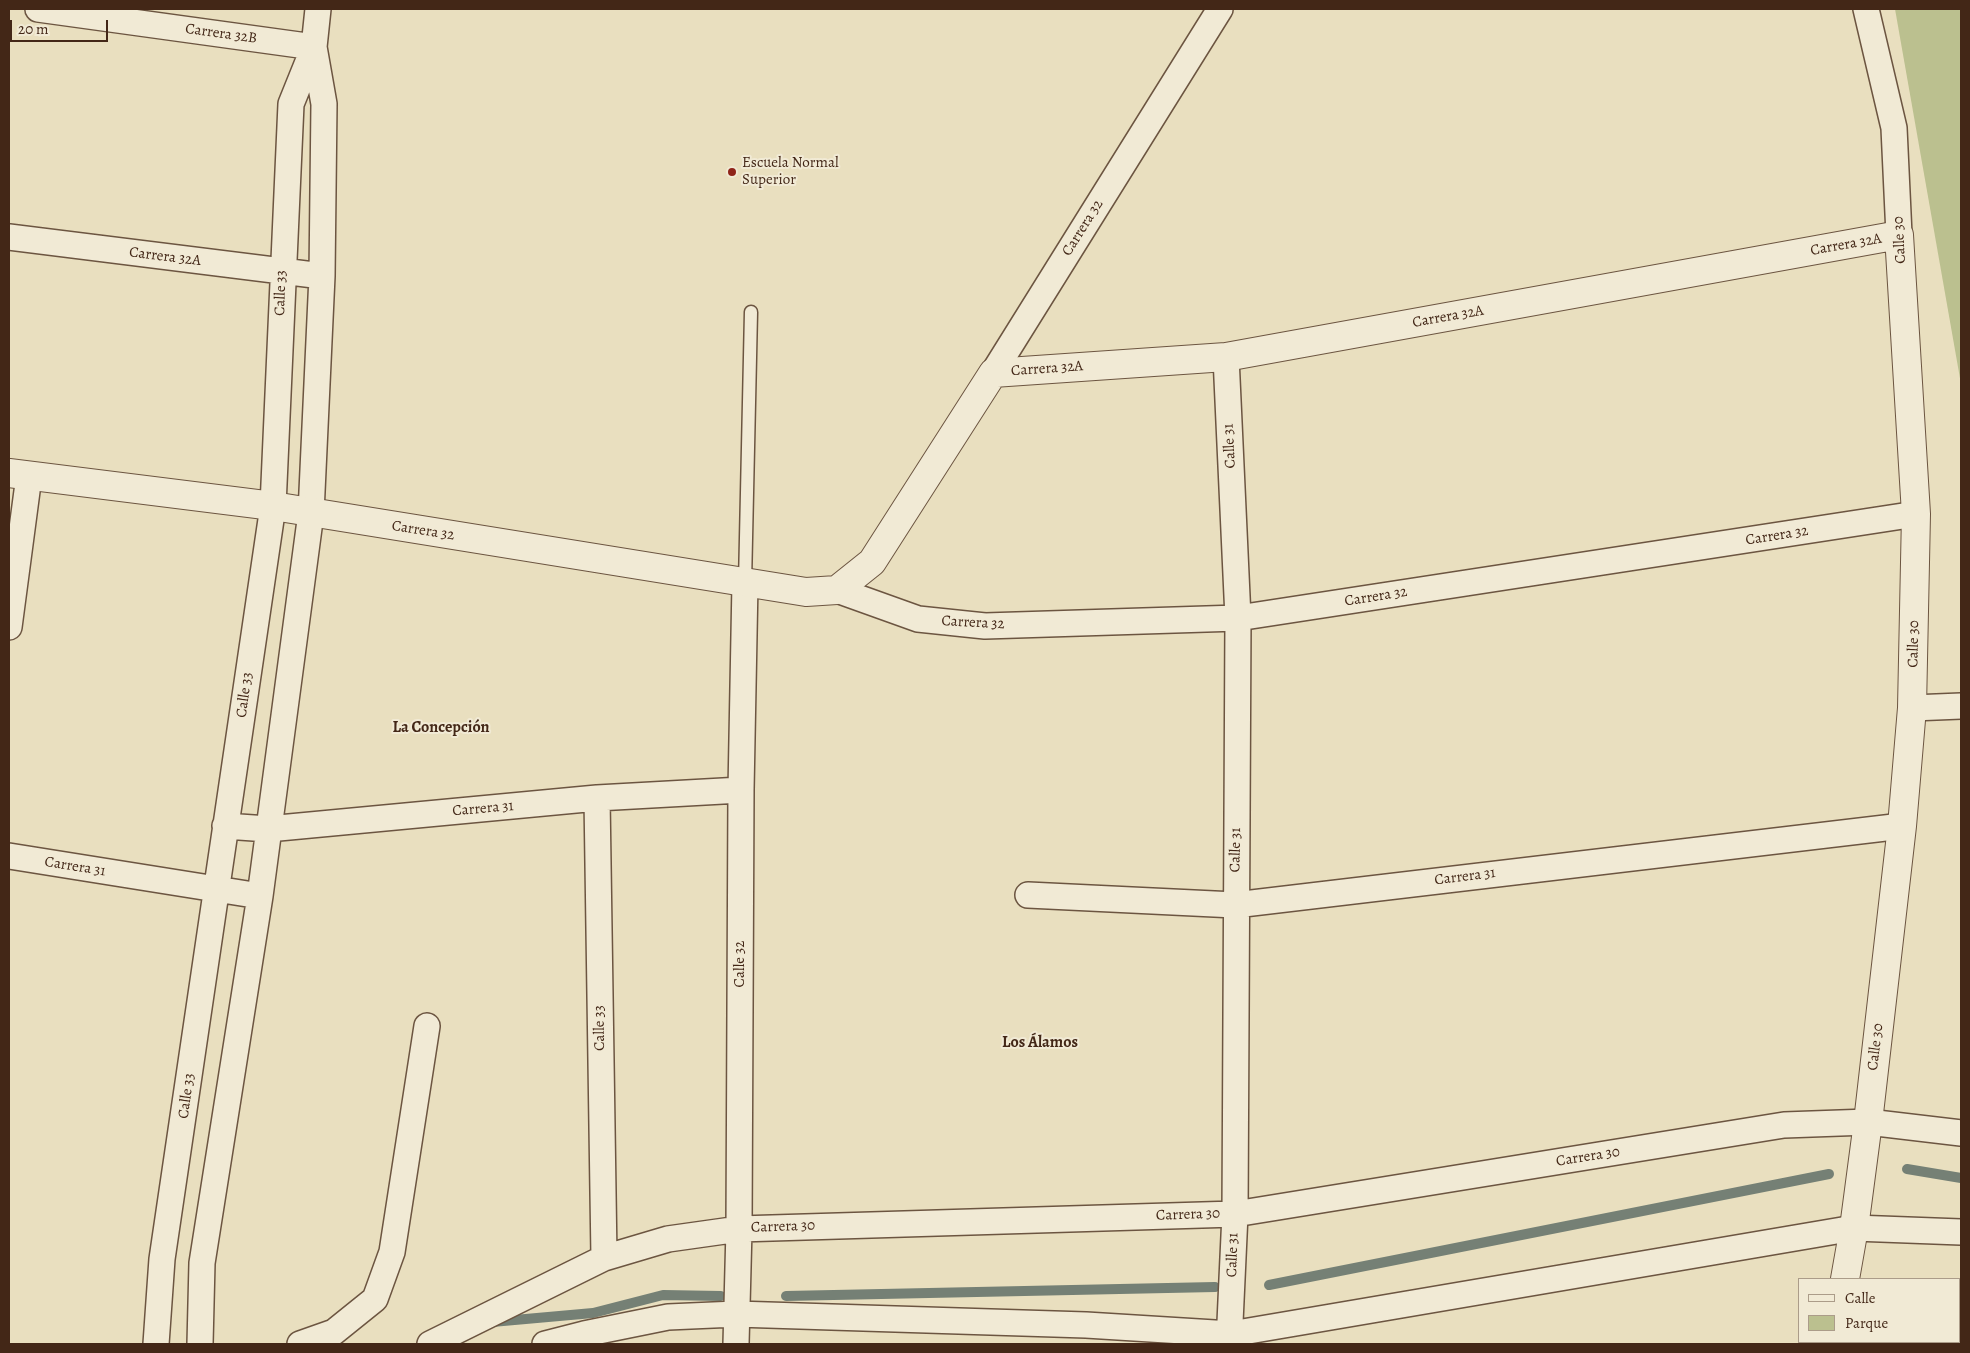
<!DOCTYPE html>
<meta charset="utf-8">
<style>
body{margin:0}
#map{position:relative;width:1970px;height:1353px;overflow:hidden;background:#e9dfbf;font-family:Alegreya,serif}
canvas{display:block}
.frame{position:absolute;inset:0;border:10px solid #432717;pointer-events:none}
.legend{position:absolute;left:1798px;top:1278px;width:162px;height:65px;box-sizing:border-box;background:#f1ead5;border:1px solid #ab9c89;margin:0;padding:6px 9px;list-style:none;font-size:15px;color:#432717}
.legend li{display:flex;align-items:center;gap:10px;height:25px}
.legend b{width:25px;border:1px solid #ab9c89}
.scale{position:absolute;left:10px;top:20px;width:98px;height:22px;box-sizing:border-box;border:2px solid #432717;border-top:0;padding-left:6px;font-size:15px;line-height:18px;white-space:nowrap;color:#432717;-webkit-text-stroke:4px #f1ead5;paint-order:stroke}
</style>
<div id="map">
<canvas width="1970" height="1353"></canvas>
<div class="frame"></div>
<ul class="legend">
<li><b style="height:6px;background:#f1ead5"></b>Calle</li>
<li><b style="height:14px;background:#bbc08f"></b>Parque</li>
</ul>
<div class="scale">20 m</div>
</div>
<script>
const ctx = document.querySelector('canvas').getContext('2d');
ctx.lineJoin = 'round';
function paint(path, color) { ctx.fillStyle = color; ctx.fill(path, 'evenodd'); }
const shape = rows => new Path2D(rows.map(r => 'M' + r).join(''));
function trace(path, color, width, dash) { ctx.strokeStyle = color; ctx.lineWidth = width; ctx.lineCap = dash ? 'butt' : 'round'; ctx.setLineDash(dash || []); ctx.stroke(path); }
function drawText(font, color, halo, rows, align = 'center') {
  ctx.font = font + ' Alegreya,serif'; ctx.lineWidth = 4; ctx.setLineDash([]); ctx.textBaseline = 'middle'; ctx.strokeStyle = halo; ctx.fillStyle = color; for (const [text, x, y, turn = 0] of rows) {
    ctx.save(); ctx.translate(x, y); ctx.rotate((+turn || 0) * Math.PI / 180); ctx.textAlign = isNaN(turn) ? turn : align; if (halo) ctx.strokeText(text, 0, 0); ctx.fillText(text, 0, 0); ctx.restore();
  }
}
paint(shape([
 [1895,9,1961,9,1961,384]
]), '#bbc08f');
trace(shape([
 [1907,1169,1961,1178],
 [1269,1285,1829,1174],
 [786,1296,1215,1287],
 [492,1322,593,1313,663,1295,721,1296]
]), '#758075', 10);
const service = shape([
 [745,583,751,312]
]);
const minor = shape([
 [38,9,314,47],
 [1866,9,1894,128,1899,235],
 [9,237,322,276],
 [1226,357,1238,618,1235,1214,1229,1344],
 [993,373,1220,9],
 [837,590,918,619,985,626,1238,618,1916,514],
 [9,627,29,476],
 [1912,708,1961,706],
 [597,798,604,1258],
 [225,826,268,829,597,798,741,790],
 [9,856,260,896],
 [1028,895,1235,905,1902,826],
 [156,1344,162,1259,273,506,291,104,314,47],
 [200,1344,202,1263,260,896,311,513,322,276,324,104,314,47,318,9],
 [300,1344,334,1332,375,1299,392,1252,427,1026],
 [430,1344,604,1258,668,1239,739,1229,1235,1214,1784,1125,1868,1122,1961,1133],
 [545,1344,584,1334,668,1317,736,1314,1086,1325,1231,1334,1854,1228,1961,1232],
 [736,1344,739,1229,741,790,745,583]
]);
const tertiary = shape([
 [9,473,273,506,806,592,837,590,872,562,993,373,1226,357,1899,235,1916,514,1912,708,1902,826,1868,1122,1854,1228,1845,1279],
 [1833,1344,1833,1342]
]);
trace(service, '#6c5541', 15);
trace(minor, '#6c5541', 28);
trace(tertiary, '#6c5541', 30);
trace(service, '#f1ead5', 12);
trace(minor, '#f1ead5', 25);
trace(tertiary, '#f1ead5', 28);
for (const [x, y, r, color] of [
 [732,172,5,"#8f2418"]
]) { const dot = new Path2D(); dot.arc(x, y, r, 0, 2 * Math.PI); ctx.fillStyle = color; ctx.fill(dot); trace(dot, '#f1ead5', 2); }
drawText('15px', '#432717', '#f1ead5', [
 ["Carrera 32B",221,34,8],
 ["Carrera 32",1083,228,-58],
 ["Calle 30",1900,240,-93],
 ["Carrera 32A",1846,245,-10],
 ["Carrera 32A",165,257,7],
 ["Calle 33",281,293,-88],
 ["Carrera 32A",1448,317,-10],
 ["Carrera 32A",1047,369,-4],
 ["Calle 31",1230,446,-93],
 ["Carrera 32",423,531,9],
 ["Carrera 32",1777,536,-9],
 ["Carrera 32",1376,597,-9],
 ["Carrera 32",973,623,3],
 ["Calle 30",1914,644,-89],
 ["Calle 33",245,695,-82],
 ["Carrera 31",483,809,-5],
 ["Calle 31",1236,850,-89],
 ["Carrera 31",75,867,9],
 ["Carrera 31",1465,877,-7],
 ["Calle 32",740,964,-90],
 ["Calle 33",600,1028,-91],
 ["Calle 30",1876,1047,-83],
 ["Calle 33",187,1096,-82],
 ["Carrera 30",1588,1157,-9],
 ["Carrera 30",1188,1215,-2],
 ["Carrera 30",783,1227,-2],
 ["Calle 31",1233,1255,-88]
]);
drawText('15px', '#432717', '#f1ead5', [
 ["Escuela Normal",742,163],
 ["Superior",742,180]
], 'left');
drawText('bold 16px', '#432717', '#f1ead5', [
 ["La Concepción",441,728],
 ["Los Álamos",1040,1043]
]);
</script>
